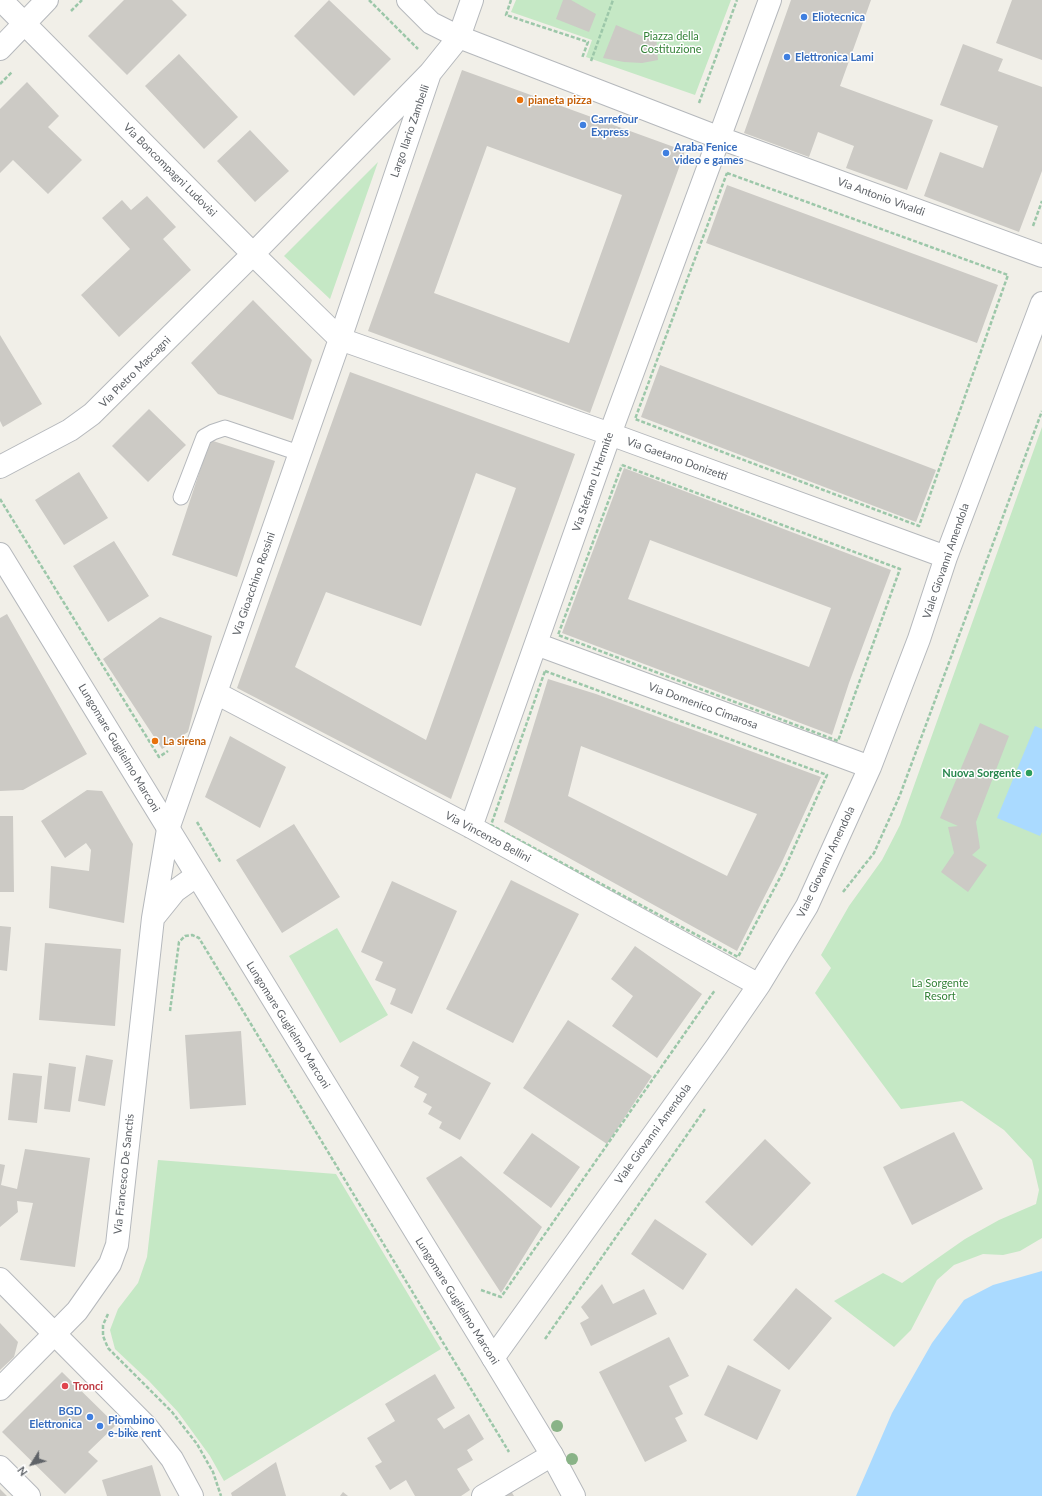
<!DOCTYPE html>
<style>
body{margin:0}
#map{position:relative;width:1042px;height:1496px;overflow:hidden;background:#f1efe8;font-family:Lato,sans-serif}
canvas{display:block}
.north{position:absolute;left:12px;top:1444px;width:40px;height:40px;-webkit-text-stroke:3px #fff;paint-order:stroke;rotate:233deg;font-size:11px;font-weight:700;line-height:16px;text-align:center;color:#5f6368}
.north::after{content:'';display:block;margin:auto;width:14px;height:18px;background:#5f6368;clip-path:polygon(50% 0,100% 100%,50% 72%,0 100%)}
</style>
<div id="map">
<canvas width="1042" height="1496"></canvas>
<div class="north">N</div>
</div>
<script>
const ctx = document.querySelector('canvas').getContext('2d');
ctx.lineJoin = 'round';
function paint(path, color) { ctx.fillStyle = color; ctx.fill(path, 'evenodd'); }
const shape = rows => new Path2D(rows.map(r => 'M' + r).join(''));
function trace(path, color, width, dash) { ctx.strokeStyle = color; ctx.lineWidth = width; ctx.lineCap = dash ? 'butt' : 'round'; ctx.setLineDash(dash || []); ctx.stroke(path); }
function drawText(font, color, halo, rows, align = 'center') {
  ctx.font = font + ' Lato,sans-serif'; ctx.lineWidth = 3; ctx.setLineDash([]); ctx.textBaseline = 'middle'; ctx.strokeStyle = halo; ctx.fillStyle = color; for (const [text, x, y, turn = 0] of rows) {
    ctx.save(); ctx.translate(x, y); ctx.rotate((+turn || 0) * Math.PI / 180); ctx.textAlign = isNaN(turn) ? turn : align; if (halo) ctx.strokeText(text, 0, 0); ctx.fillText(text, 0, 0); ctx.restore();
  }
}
paint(shape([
 [516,0,731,0,695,95,586,57,592,40,511,12],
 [378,162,330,299,284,256],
 [1042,427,1042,1238,1020,1251,1003,1255,983,1254,954,1265,937,1280,911,1330,894,1347,834,1301,883,1273,902,1283,965,1239,999,1220,1036,1204,1039,1190,1032,1160,1004,1130,962,1101,901,1109,815,993,831,968,821,955,849,906,882,860,900,825],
 [337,928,388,1015,340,1043,289,956],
 [158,1160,336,1174,441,1349,224,1481,210,1456,178,1412,149,1381,115,1349,110,1330,118,1309,138,1283,147,1257]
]), '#c5e8c5');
paint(shape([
 [1035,726,1042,729,1042,832,1040,836,997,818],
 [1042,1271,1042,1496,856,1496,892,1413,932,1343,964,1300,993,1285]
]), '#aadaff');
paint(shape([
 [124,0,172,0,187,15,127,75,88,36],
 [329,0,391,59,354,96,294,36],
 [563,0,571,0,596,14,589,32,556,19],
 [791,0,871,0,840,86,933,120,907,190,846,168,854,146,818,132,809,157,744,133],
 [1012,0,1042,0,1042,60,996,43],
 [616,25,642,36,656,35,658,60,642,63,624,62,603,58],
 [963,44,1003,59,998,71,1042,87,1042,171,1019,232,924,196,940,152,983,168,998,126,940,105],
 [179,54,238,117,204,149,145,86],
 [462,70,685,151,590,413,368,331],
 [487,146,622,195,569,343,434,293],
 [27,82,59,116,48,127,82,160,48,194,13,160,0,173,0,109],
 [250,130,289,171,255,202,217,161],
 [727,185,998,285,977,343,706,243],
 [147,196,176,227,163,239,191,270,119,337,81,295,130,249,102,218,122,200,131,210],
 [253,300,312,360,293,420,218,394,191,363],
 [0,335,42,404,3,427,0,421],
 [660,365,936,470,916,522,641,417],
 [350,372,575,454,451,799,237,688],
 [476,473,516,488,426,740,295,667,326,592,421,626],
 [149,409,186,445,148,482,112,446],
 [210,440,275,461,237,577,172,555],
 [624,468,891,570,849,683,832,735,562,633],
 [650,540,831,608,809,667,628,599],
 [79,472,108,518,64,545,35,500],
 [114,541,149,596,108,622,73,566],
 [7,614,87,754,23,790,0,791,0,618],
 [160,617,212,636,188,732,162,749,103,659],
 [548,679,596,694,821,777,782,862,737,951,504,822],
 [581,746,757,814,727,876,568,796],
 [980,723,1009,736,976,822,980,848,972,855,987,865,968,892,941,872,954,853,948,827,958,826,940,818],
 [230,736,286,767,260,828,205,797],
 [87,790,102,791,133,844,124,923,49,908,51,866,89,871,91,850,86,843,65,858,41,821],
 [0,816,13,816,14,892,0,892],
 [294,824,340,897,282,933,236,860],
 [511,880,579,914,513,1043,446,1009],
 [392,881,457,911,412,1014,390,1004,396,989,375,980,383,962,361,952],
 [0,926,11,927,7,971,0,970],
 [45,943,121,949,115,1026,39,1020],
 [635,946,702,994,657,1058,612,1026,633,996,611,979],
 [568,1020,652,1076,607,1144,523,1088],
 [241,1031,246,1105,190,1109,185,1035],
 [413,1041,491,1083,460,1140,439,1128,442,1122,428,1114,432,1107,423,1102,427,1094,414,1087,419,1077,400,1066],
 [86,1055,113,1060,105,1106,78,1101],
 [49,1063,76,1067,70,1112,44,1109],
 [13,1073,42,1076,37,1123,8,1120],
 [954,1132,983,1189,912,1225,883,1167],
 [532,1133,580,1167,551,1208,503,1173],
 [765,1139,811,1183,752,1246,705,1202],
 [25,1149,90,1158,75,1267,20,1260,33,1203,17,1201,18,1212,0,1227,0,1164,5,1165,1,1185,17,1189],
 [461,1156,542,1227,501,1293,426,1178],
 [655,1219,707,1254,683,1290,631,1254],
 [602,1284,613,1304,644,1289,657,1314,591,1346,580,1323,589,1318,581,1307],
 [796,1288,832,1318,789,1370,753,1340],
 [0,1323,18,1342,14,1357,0,1370],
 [669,1337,689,1376,669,1386,683,1414,675,1418,687,1441,645,1462,599,1372],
 [728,1365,781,1390,757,1440,704,1415],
 [62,1372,116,1425,88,1452,98,1461,65,1494,2,1432],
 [435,1374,455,1408,437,1419,444,1429,469,1414,484,1439,467,1450,473,1460,457,1469,470,1490,461,1496,415,1496,406,1480,390,1490,375,1466,382,1462,367,1438,395,1421,385,1404],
 [276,1462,286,1496,232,1496,231,1493],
 [152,1465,161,1496,107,1496,102,1480],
 [0,1489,7,1496,0,1496],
 [511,1491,514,1496,504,1496],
 [343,1492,348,1496,340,1496]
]), '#cccac5');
const service = shape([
 [181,497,204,437,213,432,225,428,299,453]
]);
const minor = shape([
 [1,0,261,262,340,339,610,434,946,557],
 [408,0,431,23,459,37,720,138,1042,256],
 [0,49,47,0],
 [0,467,70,430,92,414,253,254,430,73,459,37,472,0],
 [536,644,870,767],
 [216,693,471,827,759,985],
 [471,827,610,434,770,0],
 [154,917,175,891,196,876],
 [0,1279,146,1426,172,1459,192,1496],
 [493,1358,717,1046,759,985,807,906,870,767,919,639,946,557,1042,303],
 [0,1389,77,1311,110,1264,117,1245,153,918,168,829,340,339,430,73],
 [0,1467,29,1496],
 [483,1496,552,1455]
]);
const tertiary = shape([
 [0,554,493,1358,552,1455,574,1496]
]);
trace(service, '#b5b8bc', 17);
trace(minor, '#b5b8bc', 24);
trace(tertiary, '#b5b8bc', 24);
trace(shape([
 [369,0,418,49],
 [511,0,506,15,588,42,582,58],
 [71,11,82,0],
 [591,61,613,0],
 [0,84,12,72],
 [699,103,737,0],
 [727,173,1008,275,919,526,635,419,727,173],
 [1033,226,1042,201],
 [622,465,900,569,838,741,558,635,622,465],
 [0,499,159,757,168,751],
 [545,671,827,775,783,872,738,957,491,825,545,671],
 [197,822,221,863],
 [843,892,874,853,900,795,1042,411],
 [170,1011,179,942,185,936,192,935,199,938,509,1452],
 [481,1290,501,1297,715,990],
 [108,1314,103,1325,103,1336,108,1348,172,1412,197,1444,213,1472,221,1496],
 [545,1339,705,1109]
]), '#9cc7a9', 2.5, [4, 2]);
trace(service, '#fff', 15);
trace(minor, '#fff', 22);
trace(tertiary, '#fff', 22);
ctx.fillStyle = '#89b387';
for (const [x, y] of [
 [557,1426],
 [572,1459]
]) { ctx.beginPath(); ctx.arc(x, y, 6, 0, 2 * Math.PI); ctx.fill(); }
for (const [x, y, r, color] of [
 [804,17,4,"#3f7fe0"],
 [787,57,4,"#3f7fe0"],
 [520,100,4,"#e8710a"],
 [583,125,4,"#3f7fe0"],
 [666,153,4,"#3f7fe0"],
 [155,741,4,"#e8710a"],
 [1029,773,4,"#2e9e5b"],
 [65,1386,4,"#e0444e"],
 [90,1417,4,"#3f7fe0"],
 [100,1426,4,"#3f7fe0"]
]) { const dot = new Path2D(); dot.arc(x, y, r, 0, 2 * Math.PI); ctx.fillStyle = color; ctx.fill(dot); trace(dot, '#fff', 1.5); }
drawText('bold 11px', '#366cbe', '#fff', [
 ["Eliotecnica",812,17],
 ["Elettronica Lami",795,57],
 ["Carrefour",591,119],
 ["Express",591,132],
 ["Araba Fenice",674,147],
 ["video e games",674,160],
 ["BGD",82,1411,"right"],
 ["Elettronica",82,1424,"right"],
 ["Piombino",108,1420],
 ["e-bike rent",108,1433]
], 'left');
drawText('11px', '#348238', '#fff', [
 ["Piazza della",671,36],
 ["Costituzione",671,49],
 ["La Sorgente",940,983],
 ["Resort",940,996]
]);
drawText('bold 11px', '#c56008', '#fff', [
 ["pianeta pizza",528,100],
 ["La sirena",163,741]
], 'left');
drawText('11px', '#5f6368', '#fff', [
 ["Largo Ilario Zambelli",410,131,-71],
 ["Via Boncompagni Ludovisi",170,170,45],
 ["Via Antonio Vivaldi",881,197,20],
 ["Via Pietro Mascagni",135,372,-45],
 ["Via Gaetano Donizetti",677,459,20],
 ["Via Stefano L'Hermite",593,482,-71],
 ["Viale Giovanni Amendola",946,561,-71],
 ["Via Gioacchino Rossini",254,584,-71],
 ["Via Domenico Cimarosa",703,706,20],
 ["Lungomare Guglielmo Marconi",119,748,59],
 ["Via Vincenzo Bellini",488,837,28],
 ["Viale Giovanni Amendola",826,862,-65],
 ["Lungomare Guglielmo Marconi",288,1025,58],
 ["Viale Giovanni Amendola",653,1134,-54],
 ["Via Francesco De Sanctis",124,1174,-84],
 ["Lungomare Guglielmo Marconi",457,1301,58]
]);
drawText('bold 11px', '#27864d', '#fff', [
 ["Nuova Sorgente",1021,773]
], 'right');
drawText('bold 11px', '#be3a42', '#fff', [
 ["Tronci",73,1386]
], 'left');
</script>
